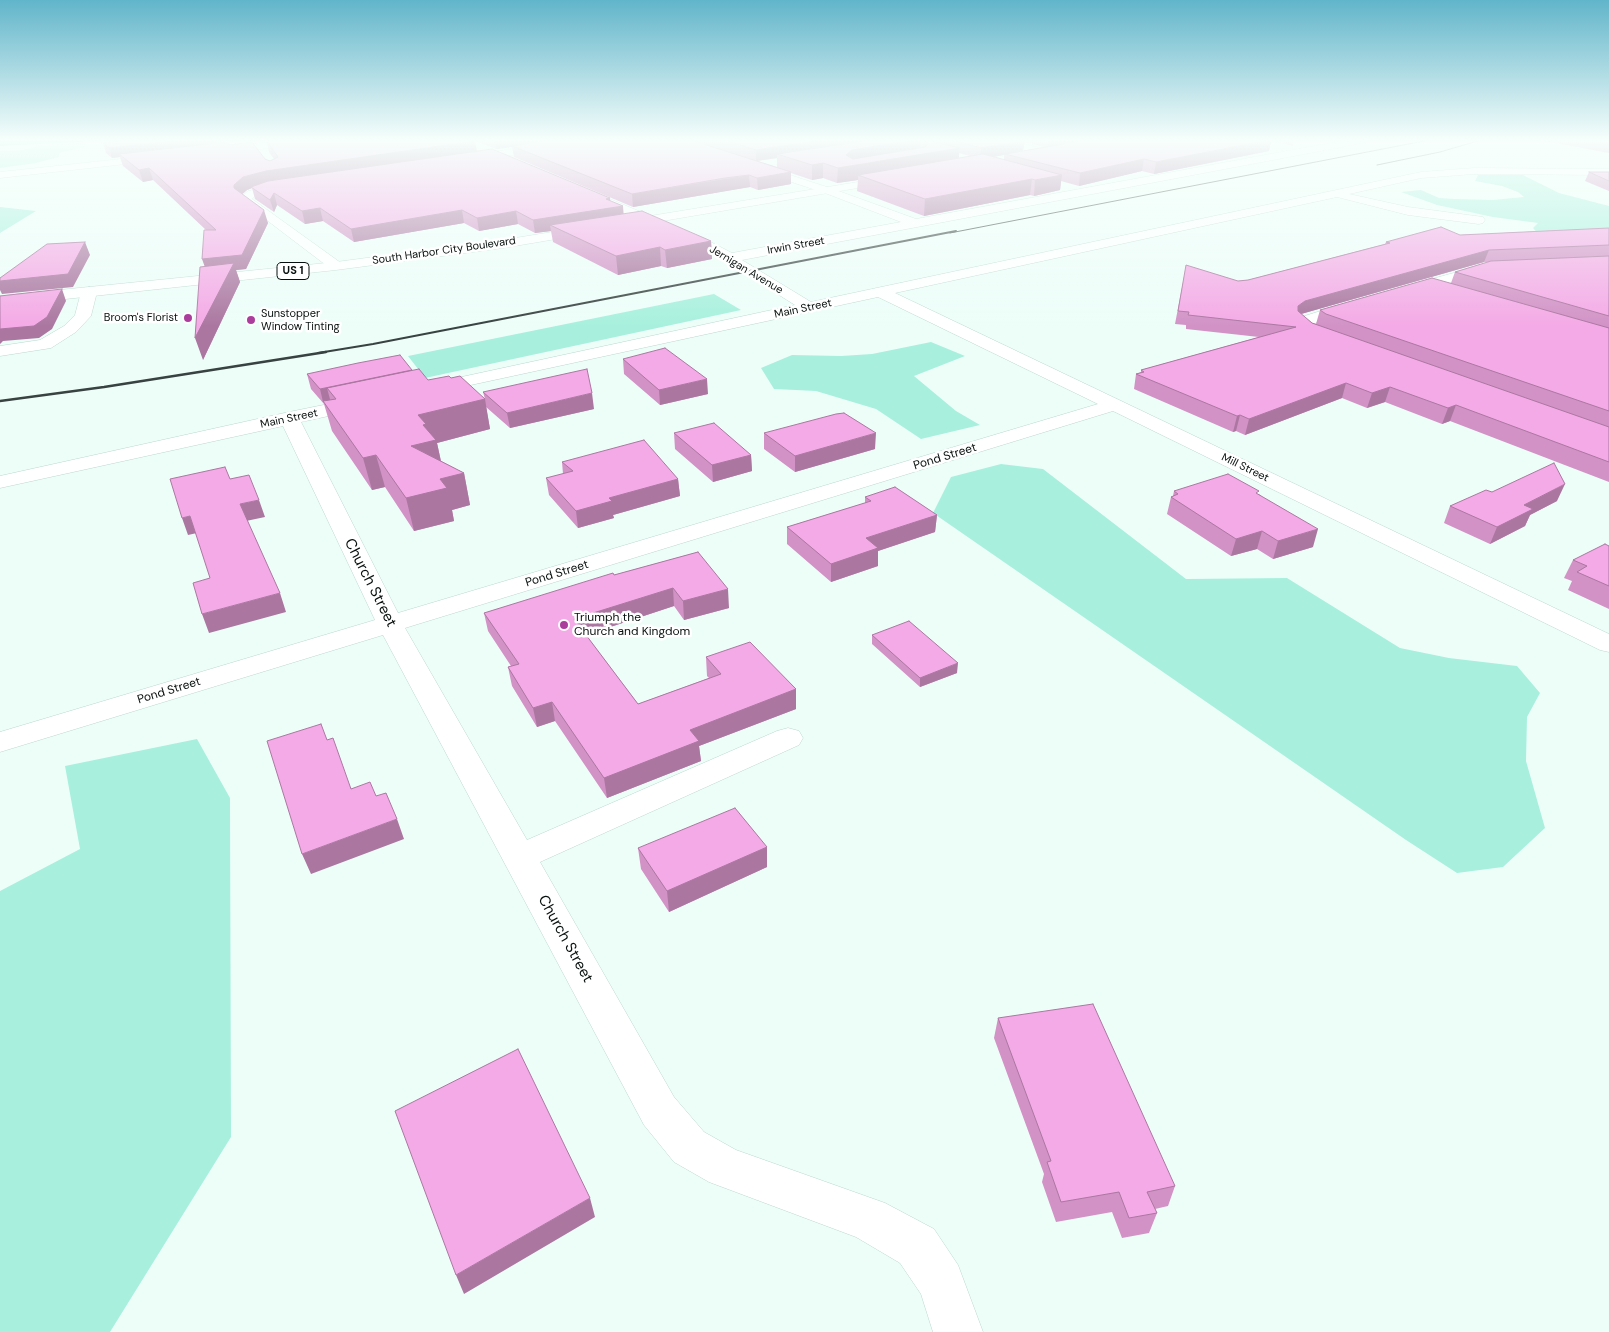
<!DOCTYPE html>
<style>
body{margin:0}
canvas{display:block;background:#edfef9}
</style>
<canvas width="1609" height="1332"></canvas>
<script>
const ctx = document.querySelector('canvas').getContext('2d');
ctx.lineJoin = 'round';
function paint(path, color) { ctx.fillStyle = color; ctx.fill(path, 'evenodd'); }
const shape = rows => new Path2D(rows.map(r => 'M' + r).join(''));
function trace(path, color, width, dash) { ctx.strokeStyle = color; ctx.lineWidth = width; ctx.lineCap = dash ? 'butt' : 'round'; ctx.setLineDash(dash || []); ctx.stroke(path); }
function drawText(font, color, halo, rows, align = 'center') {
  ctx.font = font + ' "DM Sans",sans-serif'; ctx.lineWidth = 5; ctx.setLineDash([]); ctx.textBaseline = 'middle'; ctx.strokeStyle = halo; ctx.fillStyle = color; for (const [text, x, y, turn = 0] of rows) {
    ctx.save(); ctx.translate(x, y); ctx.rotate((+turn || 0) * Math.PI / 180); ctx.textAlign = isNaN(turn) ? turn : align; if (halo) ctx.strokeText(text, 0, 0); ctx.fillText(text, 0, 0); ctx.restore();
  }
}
paint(shape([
 [78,143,86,144,84,145,85,147,59,153,59,157,36,163,0,168,0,151,15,151,46,145],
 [1478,175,1523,175,1559,193,1609,206,1609,234,1542,238,1533,228,1538,223,1493,217,1437,205,1401,192,1421,190,1439,198,1455,199,1493,200,1524,197,1518,192,1502,186,1475,181],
 [0,207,36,211,0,233],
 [714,294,741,310,425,378,408,356],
 [931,342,965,356,914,376,956,411,980,425,921,439,876,409,816,391,774,389,761,368,792,355,841,356,872,354],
 [1001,464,1043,469,1186,579,1287,578,1400,648,1449,658,1517,666,1540,693,1527,717,1526,761,1545,828,1503,867,1457,873,1406,840,933,513,951,477],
 [197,739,230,798,231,1137,110,1332,0,1332,0,891,80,849,65,766]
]), '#a8f0dd');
paint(shape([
 [0,140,117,140,0,146]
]), '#36b69c');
const minor = shape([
 [287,140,316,140,311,143,218,154,213,151,218,148,287,140],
 [574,140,599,140,594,143,465,162,460,159,465,156,574,140],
 [991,140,1008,140,1052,151,1053,153,1048,156,992,142,991,140],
 [1347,140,1368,140,1363,143,742,260,811,302,1421,172,1474,168,1609,169,1609,175,1474,174,1421,178,1349,194,1408,207,1483,217,1485,220,1483,223,1479,224,1408,215,1337,197,895,293,1609,634,1609,652,1600,650,1113,411,405,628,527,840,777,731,788,728,799,731,803,738,799,745,540,862,674,1097,704,1132,736,1150,885,1203,934,1229,958,1265,983,1332,933,1332,921,1294,900,1263,856,1237,709,1182,674,1162,644,1125,383,635,0,752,0,732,375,620,283,426,0,488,0,476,289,412,363,397,370,399,372,403,370,407,301,422,398,613,1098,404,878,297,429,394,423,393,420,389,423,385,429,384,795,305,725,261,691,243,585,198,583,195,585,192,593,192,701,237,732,253,901,222,825,193,752,169,751,167,756,164,833,189,916,219,1347,140],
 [158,155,162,156,163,158,162,160,0,178,0,172,158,155],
 [289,182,295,185,293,187,271,191,256,195,252,199,341,263,343,266,341,269,331,269,239,199,248,191,289,182],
 [1490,263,1495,264,1497,267,1495,270,1404,296,1399,294,1396,291,1399,288,1490,263],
 [89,287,94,289,97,292,91,316,76,332,51,348,0,356,0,346,40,340,64,326,75,315,81,292,84,289,89,287],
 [1353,301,1358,303,1361,306,1358,309,1312,324,1336,334,1338,338,1336,342,1324,342,1301,332,1296,325,1298,318,1353,301]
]);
const major = shape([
 [895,176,899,177,901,179,899,181,503,248,336,270,0,306,0,296,336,262,503,240,895,176]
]);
trace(minor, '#bbd8cf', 1);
trace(major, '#bbd8cf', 1);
paint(minor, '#fff');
paint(major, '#fff');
trace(shape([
 [1377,165,1440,152,1481,140],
 [950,233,1429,140]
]), '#384240', 1);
trace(shape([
 [318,353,373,344,956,231]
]), '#384240', 2);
trace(shape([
 [0,401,104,387,326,352]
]), '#384240', 2.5);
paint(shape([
 [266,140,476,151,610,198,610,201,624,214,711,241,712,259,667,268,661,266,618,275,553,242,551,231,535,233,518,224,479,231,464,223,354,242,323,221,305,224,277,205,274,212,255,199,252,188,247,190,242,194,268,223,246,269,236,270,240,282,203,360,206,230,153,180,143,182,123,166,120,157,112,158,106,153,103,143,217,144,230,145,270,161,274,159,269,152],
 [473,140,1295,140,1293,146,1271,141,1269,151,1154,174,1142,171,1079,186,1061,181,1060,190,1034,196,1030,195,924,216,857,191,858,180,837,183,823,178,812,180,791,173,791,184,758,190,750,187,726,191,633,207,514,157,512,147,496,149],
 [1024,142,1044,147,1023,151],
 [959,153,970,156,959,158],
 [1004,155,1004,160,993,157],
 [777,158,777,167,757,161],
 [1539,140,1609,140,1609,153],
 [1589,172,1609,172,1609,191,1585,181],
 [1609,228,1609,482,1450,421,1442,424,1385,402,1367,408,1342,398,1245,435,1236,431,1233,432,1134,389,1136,374,1141,372,1141,370,1259,337,1186,329,1186,325,1175,324,1184,277,1238,281,1248,280,1385,244,1386,242,1460,235],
 [1484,262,1489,262,1455,272,1451,283,1320,310,1316,324,1319,325,1312,323,1301,314],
 [623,359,708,394,660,405,624,374],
 [412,370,428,380,451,378,485,399,483,392,594,409,510,428,486,407,490,429,437,443,441,461,464,473,470,505,452,510,454,521,414,531,385,487,372,490,332,431,324,404,311,389,307,374],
 [674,433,751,455,752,471,713,482,675,449],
 [764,433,875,449,795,472,764,449],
 [562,462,678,479,680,496,613,515,614,518,578,528,549,495,546,478,563,474],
 [1174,491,1259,494,1313,547,1273,559,1257,549,1231,556,1167,514,1171,497,1173,496],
 [1492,492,1557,501,1530,515,1525,526,1490,544,1444,523,1450,506],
 [865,497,937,515,935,532,878,551,878,566,831,582,787,544,787,527,865,503],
 [1609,546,1609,609,1568,590,1572,581,1564,578,1573,560],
 [698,552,729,608,684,620,674,606,586,635,638,704,709,678,707,676,706,657,796,689,796,709,699,746,701,761,607,798,555,721,537,727,512,686,508,667,511,666,488,631,484,613,614,575],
 [872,635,957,673,920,687,872,644],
 [767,847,767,867,669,912,641,869,638,848],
 [998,1018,1175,1186,1168,1206,1155,1209,1157,1213,1149,1233,1122,1238,1112,1212,1056,1222,1042,1182,1044,1174,994,1038]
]), '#d292c6');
paint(shape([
 [181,140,216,140,217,146,119,154,120,157,112,158,109,148],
 [495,140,562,140,512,146,512,147,496,149],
 [822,140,882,140,777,154,777,158,756,161,756,150],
 [915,140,920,140,920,153,960,148,958,163,858,175,858,180,837,183,838,168,846,155,852,150],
 [1048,140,1094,140,1047,148],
 [1271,140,1269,151,1154,174,1156,162],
 [475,141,477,152,251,187,252,188,247,190,238,198,234,188,234,185,243,177,266,171],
 [1025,141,1023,152,1005,154,1004,155,980,159,981,148],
 [1144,159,1142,171,1079,186,1080,173],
 [823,163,823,178,812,180,812,165],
 [149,168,153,180,143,182,139,170],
 [791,172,791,184,758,190,757,178],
 [749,175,750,187,633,207,632,194],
 [1062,175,1060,190,1034,196,1035,180],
 [1032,179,1030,195,924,216,925,199],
 [274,193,277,205,274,212,270,200],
 [610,198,611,208,623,206,624,219,550,225,551,231,535,233,533,220],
 [320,208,323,221,305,224,302,211],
 [264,210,268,223,246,269,236,270,240,282,203,360,195,338,207,273,202,259],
 [462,210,464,223,354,242,351,229],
 [516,211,518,224,479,231,477,218],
 [711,241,712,259,667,268,665,250],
 [85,242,90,255,73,287,2,294,0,290,0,281],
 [660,247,661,266,618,275,616,256],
 [1489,250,1484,262,1301,314,1295,320,1298,306,1305,301],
 [62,289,66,301,52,329,39,338,3,341,0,344,0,329],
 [412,370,336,399,327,388,331,403,323,402,320,389],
 [707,379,708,394,660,405,659,390],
 [1346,383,1342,398,1245,435,1249,419],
 [1390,387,1385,402,1367,408,1372,393],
 [592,393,594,409,510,428,507,413],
 [485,399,490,429,437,443,443,471,411,446,418,415],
 [1456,405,1450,421,1442,424,1448,408],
 [1240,415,1236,431,1233,432,1237,416],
 [876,433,875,449,795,472,795,456],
 [376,455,385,487,372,490,363,458],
 [751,455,752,471,713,482,712,465],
 [464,473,470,505,452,510,454,521,414,531,406,498,440,479],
 [678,479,680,496,613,515,614,518,578,528,576,511,609,498],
 [1565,484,1557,501,1530,515,1525,526,1490,544,1497,527,1524,505],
 [259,500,265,517,246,521,240,504],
 [937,515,935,532,878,551,878,566,831,582,831,564,866,538],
 [190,516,197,533,188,535,182,518],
 [1318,529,1313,547,1273,559,1278,541],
 [1262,531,1257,549,1231,556,1236,539],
 [673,588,674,606,577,638,574,619],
 [728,589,729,608,684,620,683,601],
 [280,593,286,612,209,633,202,614],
 [958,663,957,673,920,687,920,678],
 [796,689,796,709,699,746,701,761,607,798,604,778,690,730],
 [552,702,555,721,537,727,533,708],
 [397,819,404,839,311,874,302,854],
 [767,847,767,867,669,912,667,891],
 [590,1198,595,1217,464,1294,456,1275]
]), '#ab77a1');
const building = shape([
 [129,140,181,140,109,148,103,143,129,140],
 [266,140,472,140,475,141,266,171,243,177,234,185,234,188,264,210,242,255,202,259,204,230,216,230,149,168,139,170,119,154,226,142,230,145,252,142,265,159,270,161,278,157,266,140],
 [551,140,691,140,791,172,757,178,749,175,725,178,632,194,512,146,551,140],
 [724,140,822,140,756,150,724,140],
 [870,140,915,140,852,150,846,155,853,159,925,147,928,144,927,141,923,140,927,140,960,148,838,168,823,163,812,165,777,154,870,140],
 [951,140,1022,140,1025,141,981,148,951,140],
 [1087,140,1270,140,1156,162,1144,159,1080,173,1005,154,1087,140],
 [492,149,610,198,606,199,623,206,533,220,516,211,477,218,462,210,351,229,320,208,302,211,274,193,270,200,251,187,268,181,492,149],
 [983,154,1062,175,1035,180,1032,179,925,199,858,175,983,154],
 [1589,172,1609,172,1609,181,1589,172],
 [642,211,711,241,665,250,660,247,616,256,550,225,642,211],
 [1441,227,1460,235,1609,228,1609,245,1489,250,1305,301,1298,306,1298,311,1312,323,1609,427,1609,462,1456,405,1448,408,1390,387,1372,393,1346,383,1249,419,1240,415,1237,416,1136,374,1144,372,1141,370,1296,327,1188,315,1189,312,1178,311,1186,265,1238,281,1248,280,1390,243,1386,242,1441,227],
 [85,242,68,274,0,281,0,278,47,244,85,242],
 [1609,256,1609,316,1455,272,1491,261,1609,256],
 [234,263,195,338,200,267,234,263],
 [1432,278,1609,328,1609,411,1326,314,1320,310,1432,278],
 [62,289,47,317,34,326,0,329,0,296,62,289],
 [665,348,707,379,659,390,623,359,665,348],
 [400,355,412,370,320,389,307,374,358,363,400,355],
 [419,369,428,380,449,376,451,378,460,376,485,399,418,415,426,424,423,425,436,440,411,446,464,473,440,479,447,488,406,498,376,455,363,458,323,401,336,399,327,388,419,369],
 [587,369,592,393,507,413,483,392,587,369],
 [844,413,876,433,795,456,764,433,836,414,844,413],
 [714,423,751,455,712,465,674,433,714,423],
 [644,440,678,479,609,498,612,501,576,511,546,478,573,471,562,462,644,440],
 [1554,463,1565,484,1524,505,1533,509,1497,527,1450,506,1486,490,1492,492,1554,463],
 [225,467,230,479,249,475,259,500,240,504,280,593,202,614,193,583,210,578,190,516,182,518,170,479,225,467],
 [1228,474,1259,491,1256,493,1318,529,1278,541,1262,531,1236,539,1171,497,1178,494,1174,491,1228,474],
 [895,487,937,515,866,538,878,548,831,564,787,527,871,501,865,497,895,487],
 [1605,544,1609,546,1609,586,1577,572,1587,566,1573,560,1605,544],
 [698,552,728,589,683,601,673,588,574,619,638,704,721,674,706,657,750,642,796,689,690,730,699,741,604,778,552,702,533,708,508,667,519,664,484,613,613,573,614,575,698,552],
 [909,621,958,663,920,678,872,635,909,621],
 [321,724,327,740,333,738,351,789,370,782,376,796,386,793,397,819,302,854,267,741,321,724],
 [735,808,767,847,667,891,638,848,735,808],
 [1093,1004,1175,1186,1147,1192,1157,1213,1129,1218,1119,1192,1061,1202,1047,1162,1051,1161,998,1018,1093,1004],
 [518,1049,590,1198,456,1275,395,1111,518,1049]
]);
paint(building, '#f4aae6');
trace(building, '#ab77a1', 1);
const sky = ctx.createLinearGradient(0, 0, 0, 326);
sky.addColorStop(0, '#61b5ca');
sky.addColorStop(0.43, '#f7fffc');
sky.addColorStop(1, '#f7fffc00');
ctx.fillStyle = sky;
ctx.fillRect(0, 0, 1609, 326);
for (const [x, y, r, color] of [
 [188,318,5,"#ab3d9c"],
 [251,320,5,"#ab3d9c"],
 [564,625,5,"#ab3d9c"]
]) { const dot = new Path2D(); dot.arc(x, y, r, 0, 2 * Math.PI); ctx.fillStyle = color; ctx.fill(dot); trace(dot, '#fff', 2); }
drawText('11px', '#07100e', '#fff', [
 ["Irwin Street",796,246,-10],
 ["South Harbor City Boulevard",444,251,-8],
 ["Jernigan Avenue",746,270,31],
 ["Main Street",803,309,-12],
 ["Main Street",289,419,-12],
 ["Mill Street",1245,468,26]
]);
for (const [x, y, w] of [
 [293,271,32]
]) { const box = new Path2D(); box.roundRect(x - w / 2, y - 8.5, w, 17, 4); ctx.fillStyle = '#fff'; ctx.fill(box); trace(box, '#07100e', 1); }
drawText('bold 11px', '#07100e', null, [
 ["US 1",293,271]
]);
drawText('11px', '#07100e', '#fff', [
 ["Sunstopper",261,314],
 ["Window Tinting",261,327],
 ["Broom's Florist",178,318,"right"]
], 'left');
drawText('12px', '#07100e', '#fff', [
 ["Pond Street",945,457,-17],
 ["Pond Street",557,574,-17],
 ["Pond Street",169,691,-17]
]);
drawText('12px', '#07100e', '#fff', [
 ["Triumph the",574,618],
 ["Church and Kingdom",574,632]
], 'left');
drawText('15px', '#07100e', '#fff', [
 ["Church Street",370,583,63],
 ["Church Street",565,939,61]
]);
</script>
